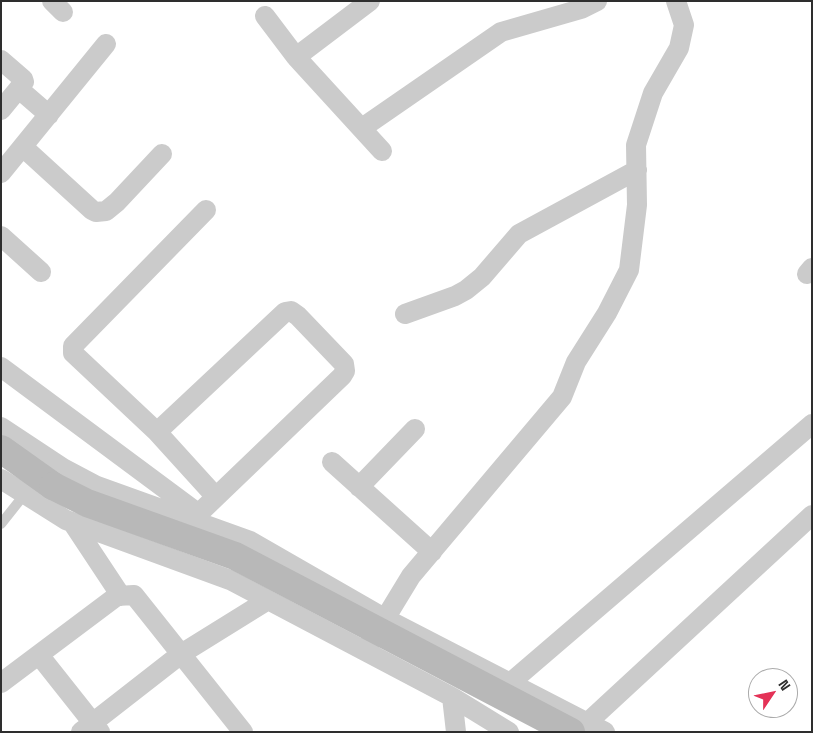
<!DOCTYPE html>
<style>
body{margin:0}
#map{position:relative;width:813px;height:733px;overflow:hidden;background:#fff;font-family:"Space Grotesk",sans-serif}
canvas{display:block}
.frame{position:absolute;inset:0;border:2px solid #2e2e2e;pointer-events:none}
.north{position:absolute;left:748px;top:668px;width:50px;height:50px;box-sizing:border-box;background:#fff;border:1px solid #ababab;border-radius:50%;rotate:56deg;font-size:14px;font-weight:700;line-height:20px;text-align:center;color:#2e2e2e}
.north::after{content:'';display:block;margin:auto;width:18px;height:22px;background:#e43257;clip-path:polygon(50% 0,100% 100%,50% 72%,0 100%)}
</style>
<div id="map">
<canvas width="813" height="733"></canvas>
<div class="frame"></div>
<div class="north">N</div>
</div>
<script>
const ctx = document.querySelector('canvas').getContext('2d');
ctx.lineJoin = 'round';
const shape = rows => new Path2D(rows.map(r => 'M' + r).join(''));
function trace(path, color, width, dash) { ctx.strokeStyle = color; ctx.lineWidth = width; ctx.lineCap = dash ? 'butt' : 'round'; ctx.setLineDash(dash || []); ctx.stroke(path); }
trace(shape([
 [1,524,24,495]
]), '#cbcbcb', 10);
trace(shape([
 [52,1,63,12],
 [265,16,296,57,382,151],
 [296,57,370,1],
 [1,60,23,79,24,82,1,110],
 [19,89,49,115],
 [362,128,501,32,581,9,597,1],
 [23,147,92,210,96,212,106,211,117,202,162,154],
 [1,173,106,44],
 [206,210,73,346,73,353,157,432,216,497],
 [1,236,41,272],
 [807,274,812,268],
 [405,314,455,296,466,290,482,277,519,234,637,170],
 [1,367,199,514],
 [1,427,63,468,97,486,250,541,384,618,605,732],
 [157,432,285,312,291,311,298,316,344,364,345,371,342,376,192,520],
 [332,462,432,552],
 [1,479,66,520,230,580,452,697,509,732],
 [359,487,415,429],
 [72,522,121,596],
 [366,650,411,576,562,397,576,362,607,313,629,270,637,205,636,145,653,93,679,48,684,25,676,1],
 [39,655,100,732],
 [1,683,117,596,134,595,243,732],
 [510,683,812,424],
 [452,697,456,732],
 [587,723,812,515],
 [81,732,181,654,268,600]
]), '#cbcbcb', 20);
trace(shape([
 [1,449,53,486]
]), '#b8b8b8', 28);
trace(shape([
 [53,486,87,503,235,556,571,732]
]), '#b8b8b8', 28);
</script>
